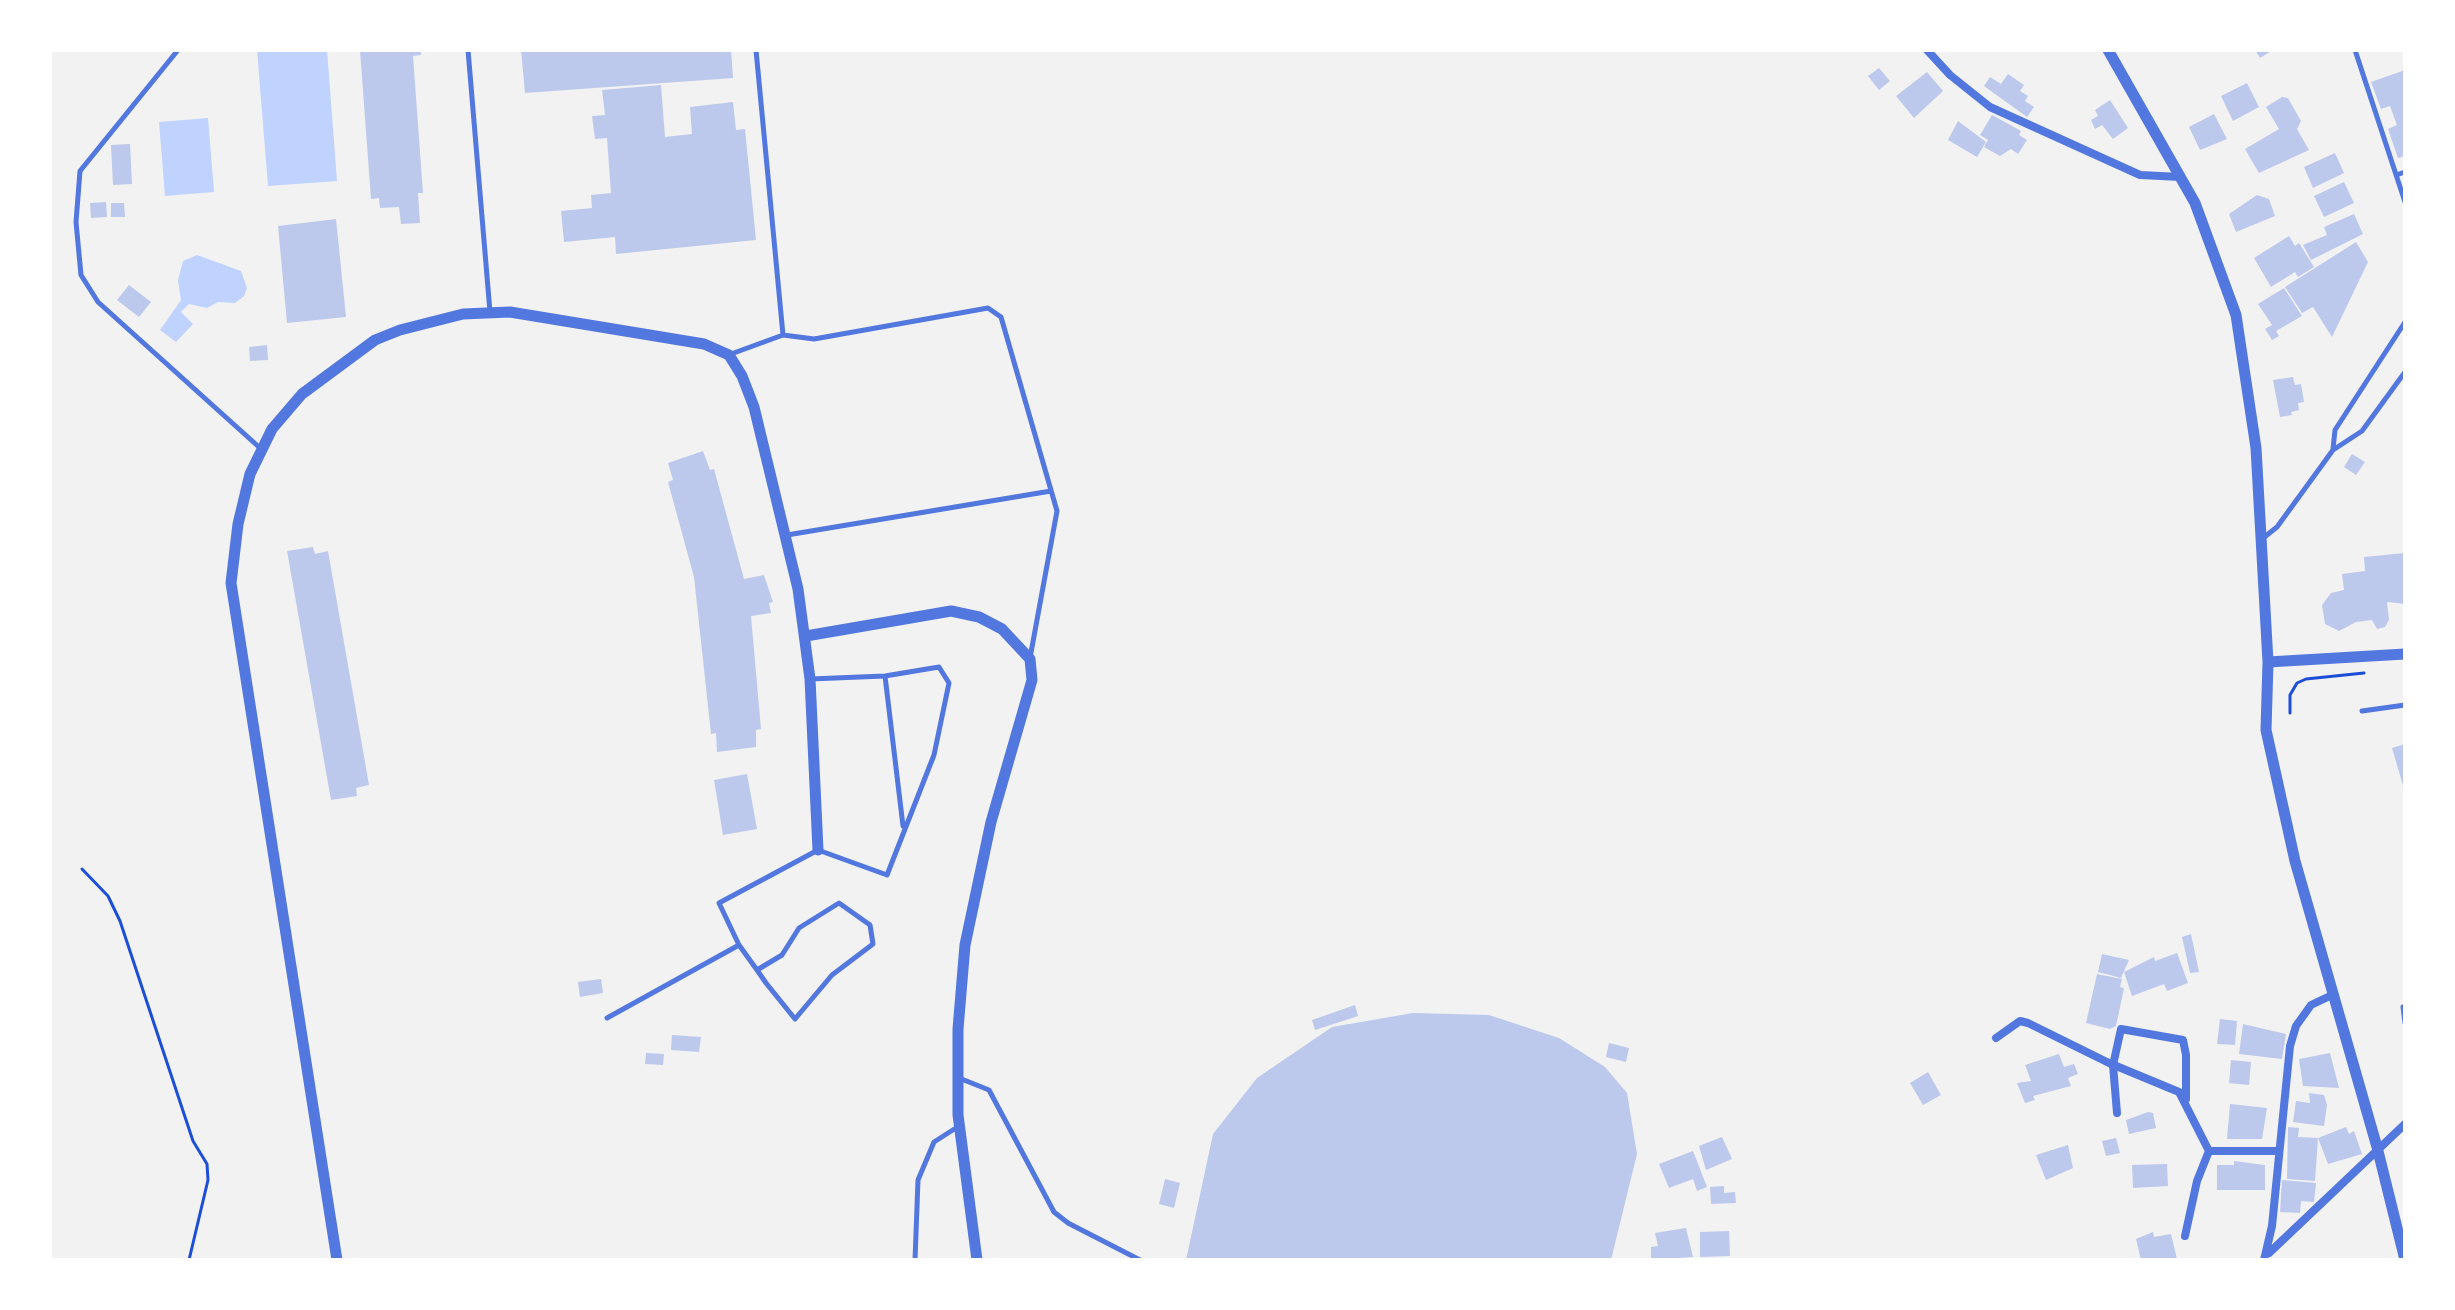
<!DOCTYPE html>
<style>
body{margin:0}
#map{position:relative;width:2455px;height:1310px;overflow:hidden;background:#f2f2f2;font-family:"Nunito Sans",sans-serif}
canvas{display:block}
.frame{position:absolute;inset:0;border:52px solid #fff;pointer-events:none}
</style>
<div id="map">
<canvas width="2455" height="1310"></canvas>
<div class="frame"></div>
</div>
<script>
const ctx = document.querySelector('canvas').getContext('2d');
ctx.lineJoin = 'round';
function paint(path, color) { ctx.fillStyle = color; ctx.fill(path, 'evenodd'); }
const shape = rows => new Path2D(rows.map(r => 'M' + r).join(''));
function trace(path, color, width, dash) { ctx.strokeStyle = color; ctx.lineWidth = width; ctx.lineCap = dash ? 'butt' : 'round'; ctx.setLineDash(dash || []); ctx.stroke(path); }
paint(shape([
 [257,50,327,50,337,181,268,186],
 [208,118,214,192,165,196,159,122],
 [197,255,241,271,247,288,244,296,235,303,218,302,207,308,189,304,181,312,193,324,176,342,160,330,181,300,178,280,183,261]
]), '#bfd3fe');
paint(shape([
 [360,50,421,50,421,55,413,56,423,193,418,193,420,223,401,224,399,207,380,208,379,198,371,199],
 [521,50,731,50,733,78,525,93],
 [2255,50,2273,50,2260,58],
 [1879,68,1890,81,1879,90,1868,76],
 [2405,70,2405,156,2398,158,2388,129,2397,125,2390,106,2381,109,2371,82],
 [1927,72,1943,91,1914,118,1896,96],
 [2008,74,2024,85,2020,91,2028,96,2025,101,2034,107,2027,117,1984,86,1990,77,2001,84],
 [2247,83,2259,107,2233,121,2221,96],
 [661,85,665,137,692,134,690,107,733,102,736,130,745,129,756,240,616,254,615,237,564,242,561,211,592,208,591,195,611,193,607,138,595,139,592,116,605,115,602,90],
 [2282,97,2288,98,2301,121,2297,129,2309,150,2259,173,2245,149,2279,129,2266,107],
 [2110,100,2128,128,2113,139,2102,125,2095,129,2091,120,2098,116,2095,110],
 [2214,114,2227,139,2200,150,2189,127],
 [1992,115,2021,131,2019,135,2027,140,2018,154,2011,149,2000,156,1984,147,1988,140,1980,135],
 [1958,121,1986,142,1977,157,1948,140],
 [130,144,132,184,113,185,111,145],
 [2335,153,2344,173,2313,188,2304,167],
 [2344,182,2354,203,2324,217,2314,196],
 [2257,195,2269,199,2275,216,2236,232,2229,214],
 [106,202,107,217,91,218,90,203],
 [111,203,124,203,125,217,111,217],
 [2354,214,2363,234,2311,260,2303,245,2327,235,2324,227],
 [336,219,346,317,287,323,278,226],
 [2289,236,2295,246,2299,243,2314,267,2298,277,2295,272,2271,287,2254,258],
 [2356,242,2368,262,2332,337,2313,307,2302,313,2285,287],
 [129,285,151,302,139,317,117,300],
 [2284,288,2302,316,2276,331,2279,336,2272,340,2265,329,2272,325,2258,304],
 [267,345,268,360,250,361,249,347],
 [2293,377,2295,385,2301,384,2304,402,2298,403,2299,410,2291,412,2292,415,2280,417,2273,380],
 [703,451,710,470,714,469,744,579,764,575,773,602,769,603,771,613,751,616,761,729,756,730,756,747,717,752,716,733,711,734,694,577,668,482,673,480,668,463],
 [2352,454,2365,462,2356,475,2344,467],
 [313,547,315,554,328,551,369,785,356,788,357,796,331,800,287,551],
 [2405,553,2405,604,2387,602,2389,620,2385,627,2377,629,2372,620,2356,622,2339,631,2325,624,2322,605,2331,593,2344,590,2342,574,2365,571,2364,557],
 [2405,744,2405,789,2404,789,2392,748],
 [747,774,757,829,723,835,714,780],
 [2191,934,2199,972,2190,973,2182,937],
 [2177,953,2188,983,2167,991,2164,984,2132,996,2124,972,2154,957,2155,961],
 [2102,954,2129,960,2121,978,2098,972],
 [2097,974,2122,979,2120,987,2124,988,2116,1026,2110,1029,2086,1023],
 [601,979,603,993,580,997,578,982],
 [1355,1005,1358,1016,1315,1030,1312,1020],
 [1413,1013,1489,1015,1559,1038,1605,1067,1627,1093,1637,1154,1611,1260,1186,1260,1213,1134,1257,1078,1332,1027],
 [2220,1019,2237,1021,2235,1045,2217,1044],
 [2243,1024,2286,1034,2282,1059,2239,1054],
 [672,1035,701,1037,699,1052,671,1050],
 [1609,1043,1629,1048,1626,1062,1606,1057],
 [646,1053,664,1054,663,1065,645,1064],
 [2330,1053,2339,1088,2303,1086,2299,1059],
 [2059,1054,2064,1067,2074,1064,2078,1074,2068,1078,2071,1086,2033,1096,2035,1100,2025,1103,2017,1083,2031,1081,2025,1065],
 [2231,1060,2251,1062,2249,1085,2229,1083],
 [1928,1072,1941,1095,1923,1105,1910,1083],
 [2309,1093,2324,1095,2327,1105,2324,1126,2293,1122,2296,1101,2310,1103],
 [2230,1104,2267,1108,2262,1139,2227,1139],
 [2148,1112,2153,1113,2156,1128,2129,1134,2126,1120],
 [2288,1127,2299,1128,2298,1137,2318,1138,2315,1181,2287,1179],
 [2346,1127,2349,1134,2354,1131,2362,1154,2328,1164,2318,1138],
 [1722,1137,1732,1159,1706,1170,1699,1146],
 [2116,1138,2120,1153,2106,1156,2102,1141],
 [2068,1145,2073,1168,2046,1180,2036,1155],
 [1693,1151,1707,1187,1697,1191,1693,1179,1669,1188,1659,1164],
 [2234,1161,2265,1165,2265,1190,2217,1190,2217,1165,2234,1165],
 [2167,1164,2168,1186,2133,1188,2132,1165],
 [1165,1179,1180,1183,1174,1208,1159,1204],
 [2282,1180,2316,1183,2314,1202,2301,1201,2300,1213,2280,1212],
 [1724,1186,1724,1193,1735,1192,1736,1203,1711,1204,1710,1187],
 [1686,1228,1693,1257,1651,1260,1651,1247,1658,1246,1655,1233],
 [1729,1231,1730,1256,1700,1257,1700,1232],
 [2153,1232,2154,1237,2171,1234,2177,1259,2141,1260,2136,1239]
]), '#bdc9ec');
trace(shape([
 [2290,713,2290,695,2297,683,2306,679,2364,673],
 [82,869,108,896,120,921,193,1141,207,1164,208,1180,189,1260]
]), '#1d4ed8', 3);
trace(shape([
 [178,50,80,171,76,222,81,275,98,302,260,448],
 [468,50,490,312],
 [756,50,783,335],
 [2355,50,2405,202],
 [2396,175,2405,172],
 [731,354,783,335,814,339,988,308,1001,317,1057,511,1030,658],
 [2333,449,2335,430,2405,322],
 [787,535,1051,491],
 [2262,539,2277,527,2333,450,2362,431,2405,372],
 [885,676,903,826],
 [2362,711,2405,705],
 [739,945,757,970,766,983,795,1019,832,975,873,944,870,925,839,903,799,928,782,955,757,970],
 [2403,1007,2405,1023],
 [607,1018,739,945,719,903,818,850,887,875,934,755,949,683,939,667,885,676,810,679],
 [959,1078,989,1090,1054,1212,1068,1223,1140,1260],
 [915,1260,918,1180,934,1142,959,1126]
]), '#5277de', 5);
trace(shape([
 [1927,50,1950,75,1990,107,2140,175,2181,177],
 [1996,1038,2020,1021,2028,1023,2109,1063,2179,1092,2209,1151,2197,1181,2185,1236],
 [2117,1113,2113,1065,2121,1029,2183,1040,2186,1055,2186,1099],
 [2209,1151,2277,1151],
 [2269,1253,2405,1124],
 [2264,1260,2272,1226,2290,1046,2296,1026,2311,1005,2332,995]
]), '#5277de', 8);
trace(shape([
 [2108,50,2195,203,2236,315,2256,448,2268,662,2266,730,2295,861,2377,1147,2405,1260],
 [806,636,951,611,979,617,1002,629,1030,659,1032,680,991,822,965,945,958,1029,958,1115,977,1260],
 [2268,662,2405,654],
 [337,1260,231,583,238,524,250,474,272,429,302,394,375,340,400,330,463,314,510,312,704,344,729,355,742,376,754,407,798,589,810,679,818,850]
]), '#5277de', 11);
</script>
